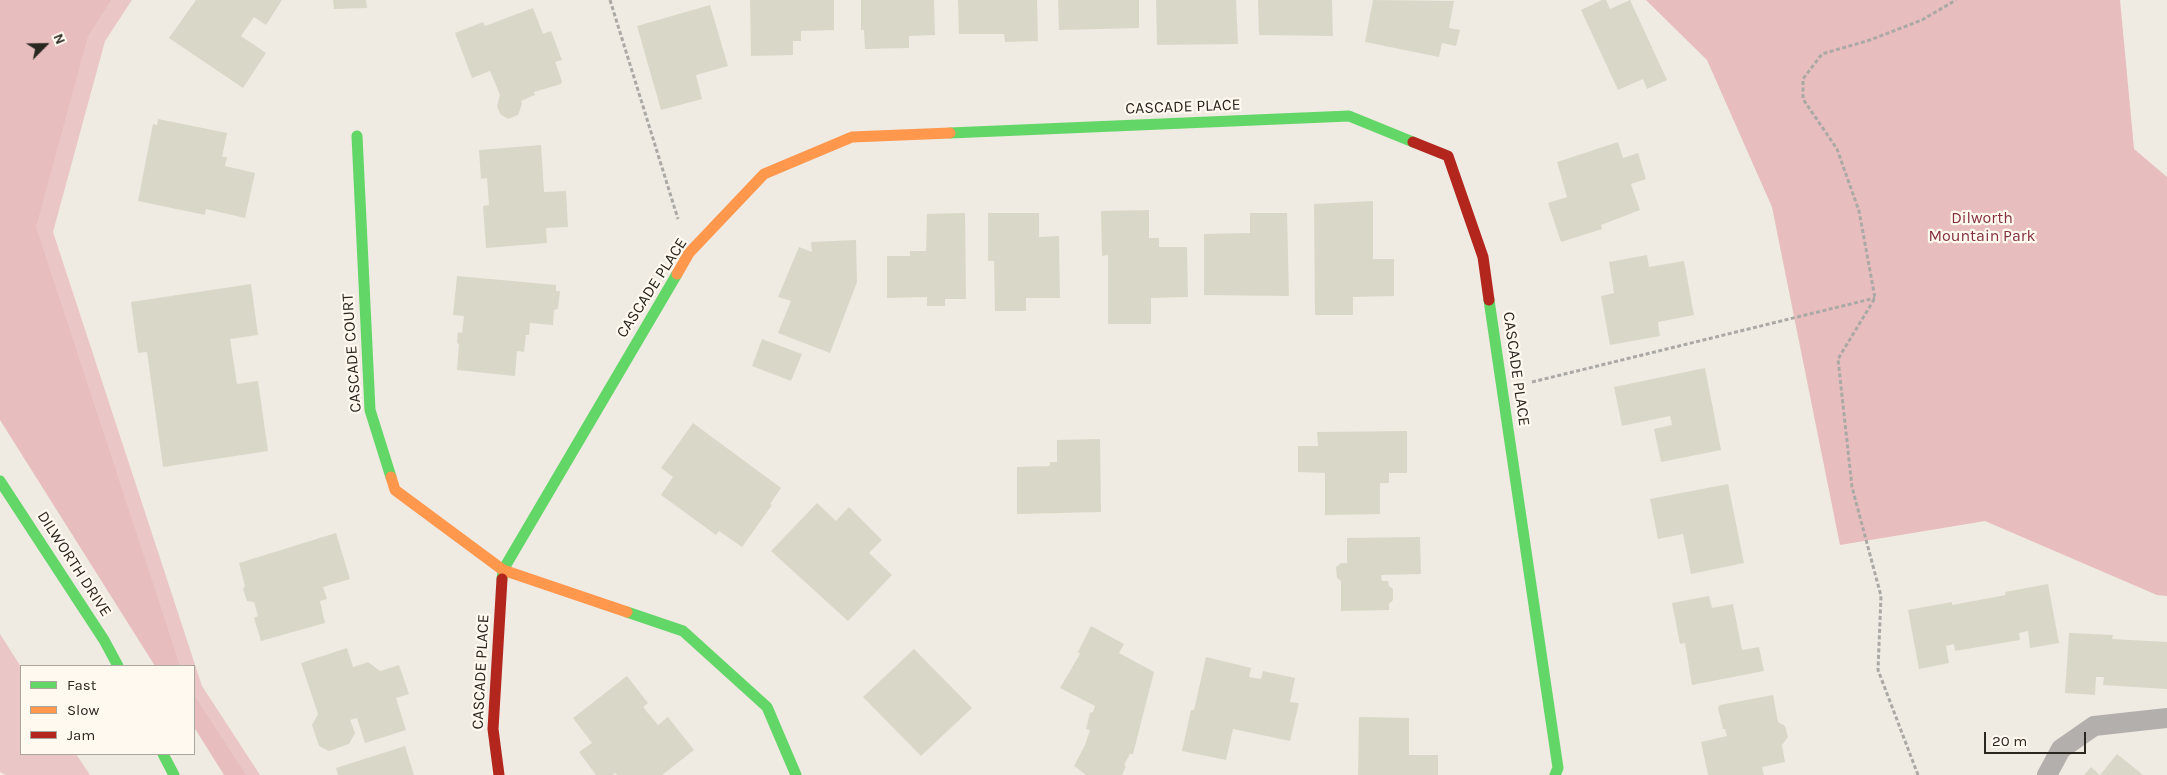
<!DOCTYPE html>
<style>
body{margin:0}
#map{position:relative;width:2167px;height:775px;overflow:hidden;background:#efeae2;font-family:Karla,sans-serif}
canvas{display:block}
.legend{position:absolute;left:20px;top:665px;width:175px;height:90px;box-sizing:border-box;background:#fff9f0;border:1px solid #aaa59d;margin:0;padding:6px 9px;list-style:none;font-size:15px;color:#2a2620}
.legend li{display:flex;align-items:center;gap:10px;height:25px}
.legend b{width:25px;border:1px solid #aaa59d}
.north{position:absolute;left:20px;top:20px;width:50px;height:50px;-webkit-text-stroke:4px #fff9f0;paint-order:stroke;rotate:67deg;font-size:14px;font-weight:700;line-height:20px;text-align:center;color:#2a2620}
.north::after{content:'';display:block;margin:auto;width:18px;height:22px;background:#2a2620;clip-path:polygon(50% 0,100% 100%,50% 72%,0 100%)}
.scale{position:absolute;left:1984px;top:732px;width:102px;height:22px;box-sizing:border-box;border:2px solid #2a2620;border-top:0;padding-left:6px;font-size:15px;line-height:18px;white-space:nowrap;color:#2a2620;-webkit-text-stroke:4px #fff9f0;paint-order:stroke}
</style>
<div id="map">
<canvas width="2167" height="775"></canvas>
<ul class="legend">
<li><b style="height:6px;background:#63d668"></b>Fast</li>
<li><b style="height:6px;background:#ff974d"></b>Slow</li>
<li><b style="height:6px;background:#b3261e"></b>Jam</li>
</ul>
<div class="north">N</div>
<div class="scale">20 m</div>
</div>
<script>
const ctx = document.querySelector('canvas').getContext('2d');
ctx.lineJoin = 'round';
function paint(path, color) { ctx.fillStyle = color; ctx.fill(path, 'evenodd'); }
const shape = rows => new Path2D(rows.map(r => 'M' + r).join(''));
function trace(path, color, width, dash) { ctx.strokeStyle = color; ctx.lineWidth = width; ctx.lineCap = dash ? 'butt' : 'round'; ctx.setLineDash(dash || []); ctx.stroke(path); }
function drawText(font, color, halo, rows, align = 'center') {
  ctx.font = font + ' Karla,sans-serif'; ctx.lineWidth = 4.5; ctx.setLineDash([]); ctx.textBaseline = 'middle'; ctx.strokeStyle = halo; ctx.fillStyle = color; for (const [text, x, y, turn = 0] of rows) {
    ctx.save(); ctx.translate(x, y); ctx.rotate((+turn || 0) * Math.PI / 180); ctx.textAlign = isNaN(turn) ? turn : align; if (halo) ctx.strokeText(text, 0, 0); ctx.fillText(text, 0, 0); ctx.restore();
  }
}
paint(shape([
 [0,0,132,0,105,41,53,232,202,686,260,775,238,775,194,705,194,666,169,666,0,398],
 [0,634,21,667,21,754,76,754,90,775,6,775,0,772]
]), '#eac7c6');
paint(shape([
 [0,0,111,0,88,36,36,227,180,666,155,666,0,420],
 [1646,0,2120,0,2134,149,2167,177,2167,596,2157,595,1985,521,1840,545,1772,207,1707,60],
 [194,695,246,775,224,775,194,727]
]), '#e7bdbd');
paint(shape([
 [196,0,282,0,266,25,254,17,241,36,266,53,243,88,169,38],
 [333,0,366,0,367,8,334,9],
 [750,0,834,0,834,30,801,31,801,41,793,41,793,55,751,56],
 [861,0,934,0,935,35,909,36,909,48,865,49,864,30,861,30],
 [958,0,1037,0,1038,41,1005,42,1004,34,959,34],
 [1058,0,1139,0,1139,28,1059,30],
 [1156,0,1236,0,1238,44,1157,45],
 [1258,0,1332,0,1333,36,1259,35],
 [1373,0,1454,1,1449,28,1460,30,1456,46,1442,43,1439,57,1365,42],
 [1602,0,1606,0,1610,9,1630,0,1667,80,1647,89,1643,79,1618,90,1581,10],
 [710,5,728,66,696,75,702,99,661,110,637,26],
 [533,8,543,34,551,31,562,60,555,62,562,81,561,84,534,92,535,95,521,101,522,104,518,115,508,119,500,114,497,106,500,95,490,71,472,78,455,33,483,22,485,26],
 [158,119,227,133,222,157,227,157,225,166,255,173,245,218,206,209,205,215,138,201,153,124,157,125],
 [1618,142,1623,158,1638,153,1646,179,1631,184,1640,210,1601,225,1602,229,1561,242,1548,203,1567,197,1557,162],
 [541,145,544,192,566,191,568,227,546,228,547,243,486,248,483,206,489,205,487,178,481,179,479,150],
 [1373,201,1373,259,1394,259,1394,296,1353,297,1353,315,1315,315,1314,204],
 [1149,210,1149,238,1159,238,1159,247,1187,247,1188,297,1151,298,1151,324,1108,324,1108,255,1102,256,1101,211],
 [965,213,966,299,945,299,945,306,927,306,927,297,887,298,887,256,910,256,910,251,926,251,927,214],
 [988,213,1039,213,1039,237,1059,236,1060,298,1026,298,1026,311,995,311,994,261,988,261],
 [1250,213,1287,213,1289,296,1204,295,1204,234,1250,233],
 [856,240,857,282,830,353,778,333,791,301,778,297,799,247,812,252,811,242],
 [1647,255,1649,267,1684,261,1694,315,1658,322,1660,336,1610,345,1601,296,1614,293,1609,262],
 [457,276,556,285,556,291,560,291,558,309,554,310,553,325,530,323,529,335,526,335,524,352,517,351,515,376,457,370,459,344,457,343,458,332,462,333,464,316,453,315],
 [251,284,258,335,230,339,237,384,258,381,268,451,163,467,147,352,138,353,131,302],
 [762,339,802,354,791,381,752,366],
 [1705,368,1721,450,1661,462,1654,429,1672,425,1670,416,1622,426,1614,387],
 [693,423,781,488,770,504,772,505,742,547,719,531,716,535,661,495,673,477,661,468],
 [1407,431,1407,473,1389,473,1389,483,1380,483,1380,514,1325,515,1325,473,1298,472,1298,446,1318,446,1317,432],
 [1100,439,1101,512,1017,514,1017,467,1050,466,1050,462,1057,462,1057,440],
 [1728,484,1744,563,1691,574,1683,534,1658,539,1650,499],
 [817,503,836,521,849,507,882,540,869,553,892,575,848,621,771,551],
 [336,533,350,579,323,587,327,599,320,601,325,623,261,641,254,618,258,616,254,602,247,601,243,589,245,586,239,563],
 [1420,537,1421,574,1381,575,1382,581,1388,581,1389,586,1393,589,1393,600,1389,604,1389,610,1341,611,1341,581,1337,578,1336,567,1341,563,1347,563,1347,538],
 [2048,584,2059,643,2030,648,2028,631,2019,633,2020,640,1955,651,1954,644,1946,646,1949,663,1919,669,1908,610,1952,602,1952,605,2006,595,2005,592],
 [1709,596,1712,608,1733,604,1742,650,1759,647,1764,671,1692,685,1685,643,1680,644,1672,603],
 [1091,626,1124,644,1119,653,1154,672,1133,754,1130,754,1124,765,1126,766,1122,775,1086,775,1074,766,1085,745,1090,730,1086,729,1090,713,1093,712,1095,706,1060,688,1080,654,1078,652],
 [2069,633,2113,635,2112,639,2167,642,2167,689,2103,685,2104,677,2096,677,2095,695,2065,693],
 [347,648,353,667,368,662,380,671,399,665,409,694,396,698,406,730,365,743,357,718,350,720,355,733,349,744,329,751,319,746,312,725,318,714,301,663],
 [914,649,972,708,921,756,863,697],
 [1206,657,1251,668,1249,677,1261,679,1263,671,1295,678,1290,702,1299,703,1290,741,1233,729,1226,760,1182,751,1191,710,1194,710],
 [627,676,648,703,643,707,658,725,668,717,694,750,662,775,617,775,615,773,613,775,596,775,579,752,592,743,573,718],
 [1773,695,1778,722,1785,726,1788,737,1782,745,1785,762,1762,767,1764,775,1708,775,1701,742,1727,736,1725,729,1723,729,1718,708,1720,705],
 [1359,717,1409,718,1409,755,1438,755,1438,775,1358,775],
 [405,746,414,775,338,775,336,768],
 [2117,754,2143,775,2084,775,2091,767,2100,775]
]), '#d9d8c8');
trace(shape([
 [610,0,678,219],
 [1532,382,1875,298],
 [1918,775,1878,670,1881,596,1852,487,1838,359,1875,298,1859,211,1837,149,1803,99,1803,79,1822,54,1870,40,1922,20,1956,0]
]), '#aba9a6', 3, [4, 2.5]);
trace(shape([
 [2047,775,2061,749,2094,726,2167,718]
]), '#b3afad', 20);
trace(shape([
 [950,133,1349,116,1413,142],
 [357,136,370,410,391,477],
 [1489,300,1558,768,1555,775],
 [0,481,104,640,118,666],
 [502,579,503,570,677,274],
 [627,612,683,631,767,707,796,775],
 [163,754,174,775]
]), '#63d668', 11);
trace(shape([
 [677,274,689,253,764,174,852,137,950,133],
 [391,477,395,490,503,570,627,612]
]), '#ff974d', 11);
trace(shape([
 [1413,142,1448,156,1483,257,1489,300],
 [499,775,493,729,502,579]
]), '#b3261e', 11);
drawText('16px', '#2a2620', '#fff9f0', [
 ["CASCADE PLACE",1183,107,-2],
 ["CASCADE PLACE",652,288,-57],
 ["CASCADE COURT",352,353,-94],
 ["CASCADE PLACE",1516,369,82],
 ["DILWORTH DRIVE",74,564,57],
 ["CASCADE PLACE",481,672,-87]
]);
drawText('16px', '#84303d', '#fff9f0', [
 ["Dilworth",1982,218],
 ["Mountain Park",1982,236]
]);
</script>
